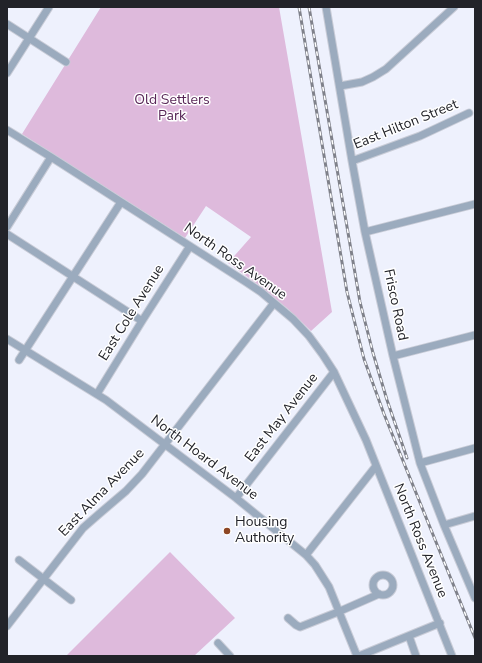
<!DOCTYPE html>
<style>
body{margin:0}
#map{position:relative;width:482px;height:663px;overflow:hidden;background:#eef1fd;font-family:"Nunito Sans",sans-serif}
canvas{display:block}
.frame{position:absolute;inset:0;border:8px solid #222329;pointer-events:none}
</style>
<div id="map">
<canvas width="482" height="663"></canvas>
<div class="frame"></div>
</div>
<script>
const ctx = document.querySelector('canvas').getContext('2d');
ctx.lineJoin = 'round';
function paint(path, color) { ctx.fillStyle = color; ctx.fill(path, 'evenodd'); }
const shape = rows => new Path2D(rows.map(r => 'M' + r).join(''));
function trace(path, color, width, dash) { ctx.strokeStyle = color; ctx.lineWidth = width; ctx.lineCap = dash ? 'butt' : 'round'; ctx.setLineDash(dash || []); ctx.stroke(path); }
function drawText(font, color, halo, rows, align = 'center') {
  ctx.font = font + ' "Nunito Sans",sans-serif'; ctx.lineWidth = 3; ctx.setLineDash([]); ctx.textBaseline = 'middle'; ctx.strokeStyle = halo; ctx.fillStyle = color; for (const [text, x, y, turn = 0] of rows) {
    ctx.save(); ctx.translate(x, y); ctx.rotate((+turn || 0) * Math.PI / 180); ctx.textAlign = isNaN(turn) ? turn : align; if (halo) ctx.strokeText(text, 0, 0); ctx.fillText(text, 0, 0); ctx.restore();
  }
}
paint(shape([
 [101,7,279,7,332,312,311,331,288,309,260,286,228,263,251,237,206,206,185,238,22,134],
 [170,552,235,618,194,656,66,656]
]), '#debadc');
const minor = shape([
 [326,7,352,161,365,232,393,356,420,463,444,525,475,598],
 [7,24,66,62],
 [7,73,49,7],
 [340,86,362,82,373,77,386,69,454,7],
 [7,130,51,157,246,282,261,292,293,319,309,336,323,355,334,372,366,440,452,656],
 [352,161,420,136,469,113],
 [7,227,51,157],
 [365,232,475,204],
 [7,234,142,321],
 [7,339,106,400,236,498,306,555,315,565,329,587,357,656],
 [393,356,475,335],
 [19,360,121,202],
 [97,394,142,321,190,246],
 [420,463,475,448],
 [236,498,334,372],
 [444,525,475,516],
 [306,555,376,466],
 [19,560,71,600],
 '373 585a10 10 0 1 1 20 0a10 10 0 1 1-20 0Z',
 [288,618,296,625,300,627,338,612,379,594],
 [7,626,83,528,99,514,126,491,142,474,274,303],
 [409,636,416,656],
 [218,643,230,656],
 [359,656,440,623]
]);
trace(minor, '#c9ccd7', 9);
trace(minor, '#9babbe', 7);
const rail = shape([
 [299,7,347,292,364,359,384,414,475,638],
 [309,7,360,302,373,353,387,400,407,458]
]);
trace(rail, '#7f818a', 3);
trace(rail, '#fff', 1.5, [4.5]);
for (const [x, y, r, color] of [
 [227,531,4,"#8d4624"]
]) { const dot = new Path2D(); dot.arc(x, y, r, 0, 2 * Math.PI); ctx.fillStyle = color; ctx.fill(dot); trace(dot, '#fff', 1.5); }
drawText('14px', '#582657', '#fff', [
 ["Old Settlers",172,101],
 ["Park",172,117]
]);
drawText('14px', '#222329', '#fff', [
 ["East Hilton Street",406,125,-22],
 ["North Ross Avenue",235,262,35],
 ["Frisco Road",395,305,78],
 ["East Cole Avenue",132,313,-58],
 ["East May Avenue",282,418,-52],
 ["North Hoard Avenue",204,458,37],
 ["East Alma Avenue",102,493,-46],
 ["North Ross Avenue",420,541,68]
]);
drawText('14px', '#222329', '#fff', [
 ["Housing",235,523],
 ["Authority",235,539]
], 'left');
</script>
